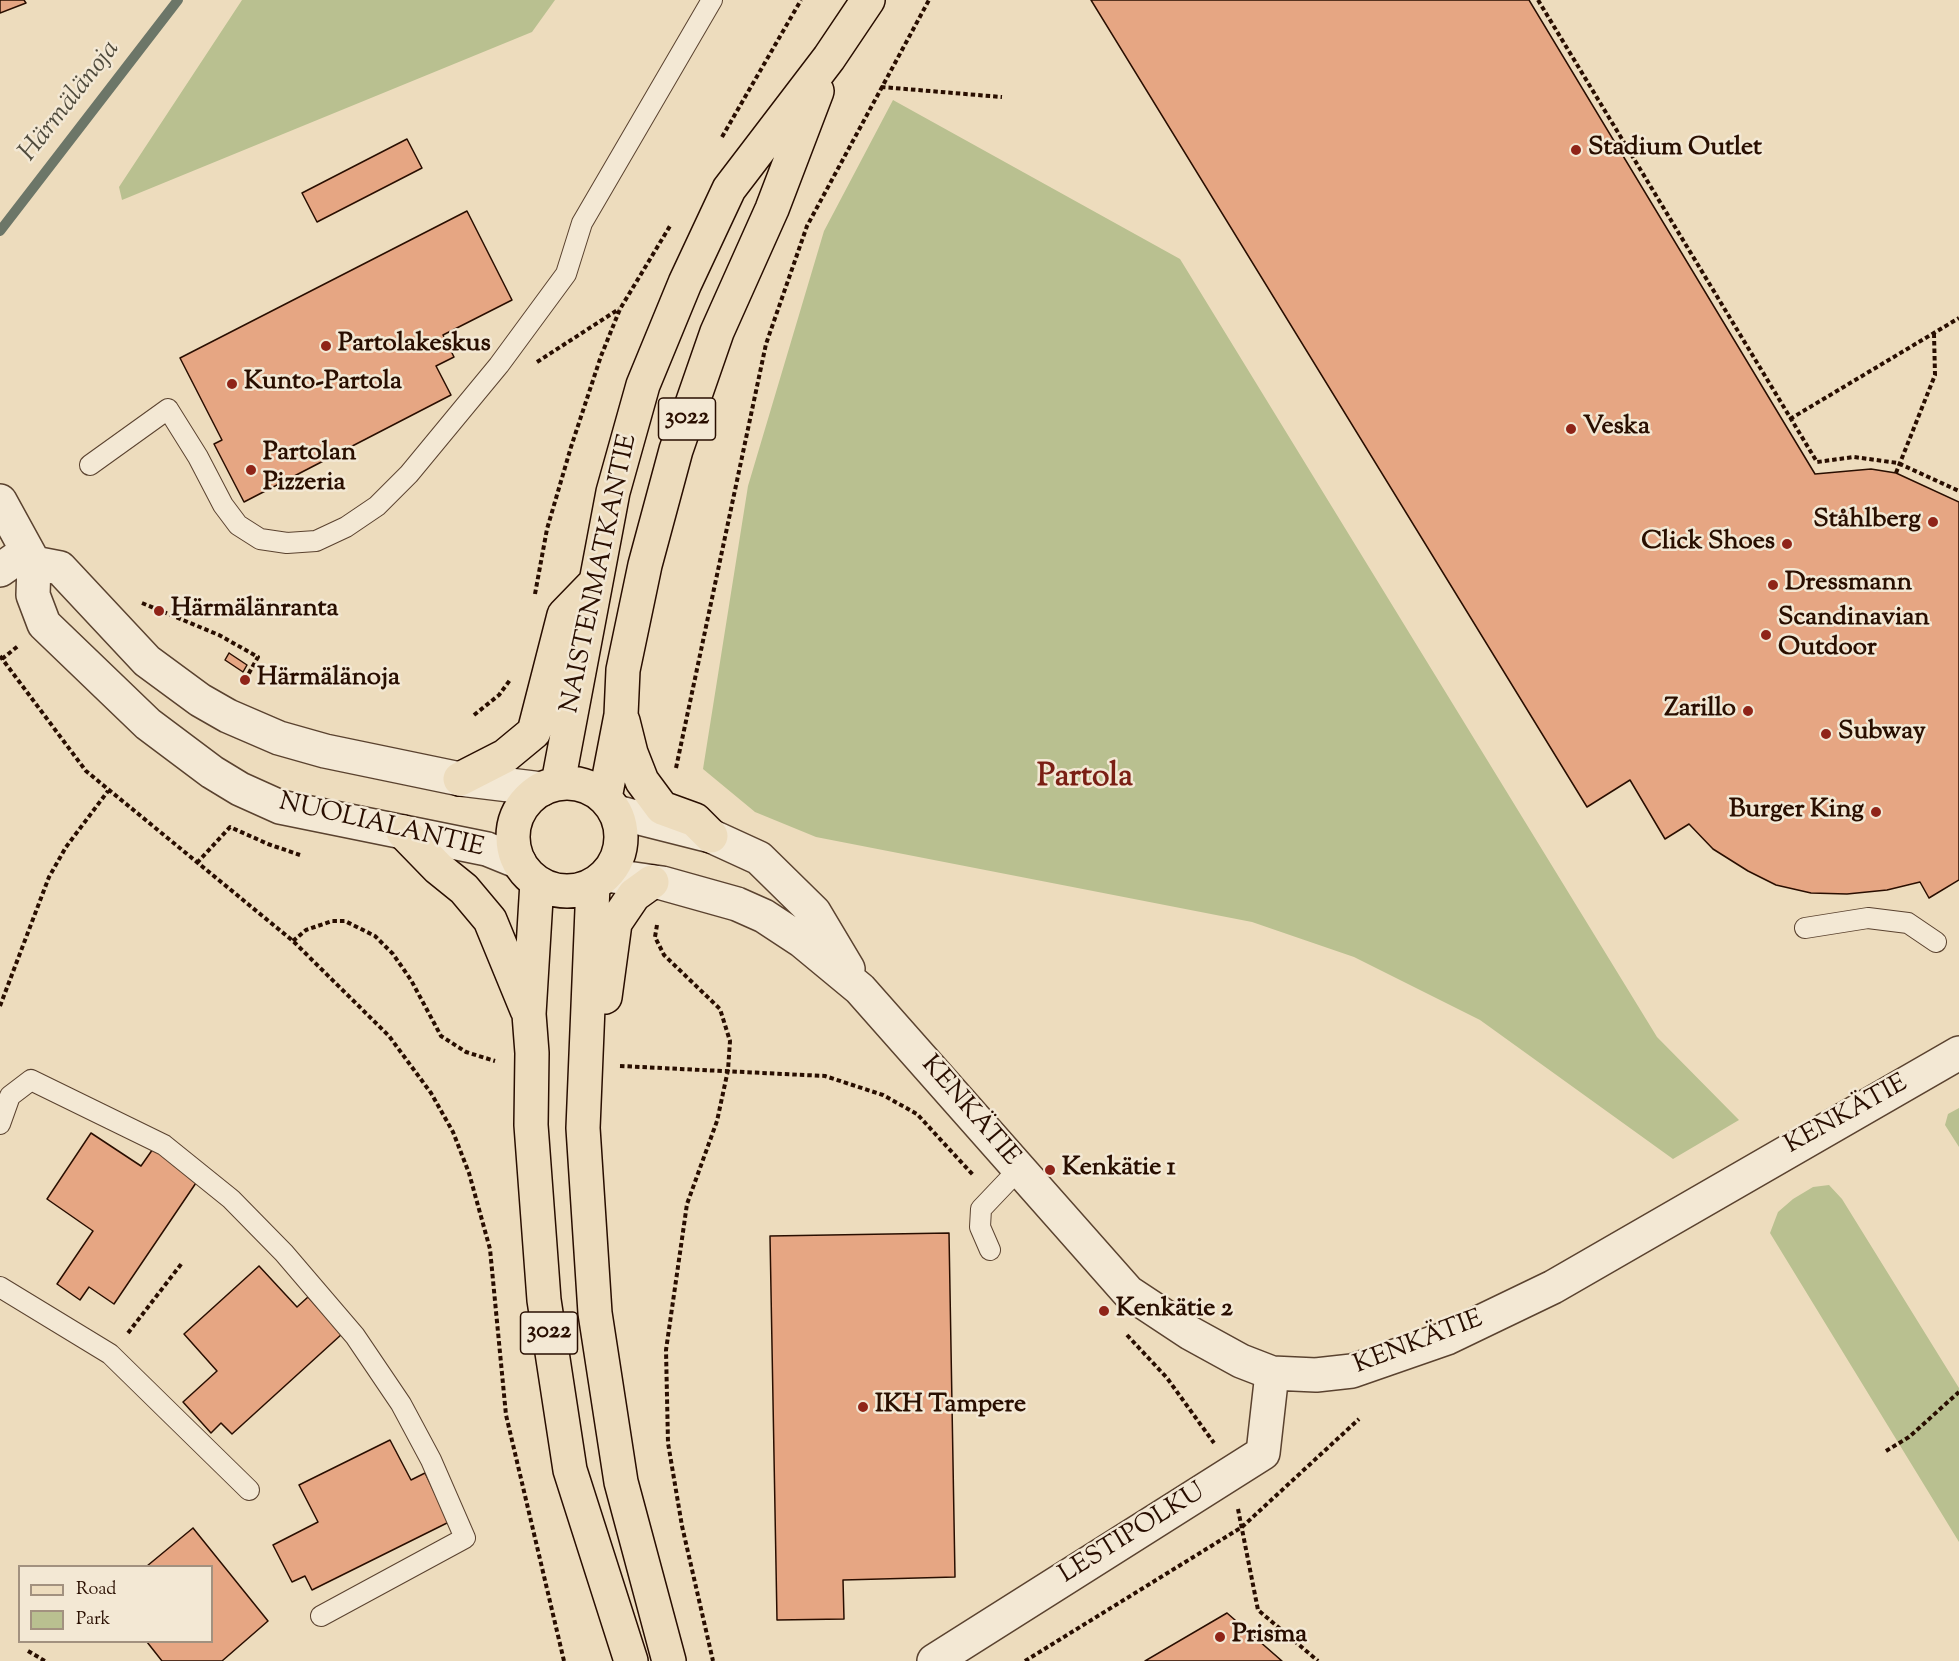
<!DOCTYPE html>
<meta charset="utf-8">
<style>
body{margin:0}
#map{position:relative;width:1959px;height:1661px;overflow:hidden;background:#eddcbd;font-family:"Sorts Mill Goudy",serif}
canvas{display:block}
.legend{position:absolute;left:18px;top:1565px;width:195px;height:78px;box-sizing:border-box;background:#f3e8d4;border:2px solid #a2917f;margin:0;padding:8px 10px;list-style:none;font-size:18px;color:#290e00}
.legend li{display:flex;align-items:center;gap:12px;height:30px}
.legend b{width:30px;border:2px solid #a2917f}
</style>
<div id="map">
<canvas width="1959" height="1661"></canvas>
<ul class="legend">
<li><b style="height:8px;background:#eddcbd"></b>Road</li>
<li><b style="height:16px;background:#b9c090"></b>Park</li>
</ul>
</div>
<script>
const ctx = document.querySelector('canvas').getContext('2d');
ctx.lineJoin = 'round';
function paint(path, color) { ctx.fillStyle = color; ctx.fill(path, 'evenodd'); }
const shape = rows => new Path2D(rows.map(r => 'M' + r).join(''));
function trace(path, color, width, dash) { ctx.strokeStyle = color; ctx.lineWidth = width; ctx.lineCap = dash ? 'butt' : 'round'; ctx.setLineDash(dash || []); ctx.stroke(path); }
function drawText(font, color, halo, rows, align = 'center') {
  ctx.font = font + ' "Sorts Mill Goudy",serif'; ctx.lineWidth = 5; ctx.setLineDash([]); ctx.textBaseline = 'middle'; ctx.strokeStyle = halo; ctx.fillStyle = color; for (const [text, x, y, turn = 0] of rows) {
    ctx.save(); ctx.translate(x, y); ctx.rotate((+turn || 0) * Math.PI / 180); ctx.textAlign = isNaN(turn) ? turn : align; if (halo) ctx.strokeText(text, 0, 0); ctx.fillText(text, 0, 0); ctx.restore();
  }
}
paint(shape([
 [242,0,555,0,532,32,122,200,119,187],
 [893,100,1180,259,1657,1037,1739,1120,1673,1159,1480,1020,1354,957,1252,922,816,837,755,812,703,769,748,486,824,231],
 [1959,1108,1959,1147,1945,1125,1948,1114],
 [1829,1185,1842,1199,1959,1388,1959,1542,1770,1233,1778,1212,1793,1199,1813,1187]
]), '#b9c090');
trace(shape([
 [0,231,178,0]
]), '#6c7668', 10);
const building = shape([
 [0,0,24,0,26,3,0,13,0,0],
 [1091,0,1529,0,1815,474,1871,469,1896,473,1959,502,1959,880,1929,898,1920,882,1887,890,1847,894,1811,893,1776,885,1748,871,1713,849,1689,824,1665,839,1630,780,1587,807,1091,0],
 [407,139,422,168,317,222,302,193,407,139],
 [467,211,512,300,443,335,454,357,436,366,451,395,244,502,214,444,222,440,180,358,467,211],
 [229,653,247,665,243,672,225,660,229,653],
 [91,1133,141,1166,155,1146,200,1177,114,1304,89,1287,80,1300,57,1284,93,1231,47,1199,91,1133],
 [949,1233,955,1577,843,1580,844,1619,777,1620,770,1236,949,1233],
 [259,1266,297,1307,308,1297,342,1334,232,1434,221,1423,211,1433,183,1402,217,1371,184,1334,259,1266],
 [390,1440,411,1480,425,1473,449,1522,312,1590,305,1576,292,1582,273,1545,318,1522,299,1485,390,1440],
 [193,1528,268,1621,222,1661,162,1661,147,1642,212,1642,212,1566,147,1566,193,1528],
 [1227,1613,1282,1661,1145,1661,1227,1613]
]);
paint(building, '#e6a683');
trace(building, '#290e00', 1.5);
const service = shape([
 [90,465,168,409,198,457,223,505,238,525,260,539,287,543,316,541,346,527,377,506,409,474,499,365,566,274,582,223,712,0],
 [1805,928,1868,918,1908,923,1936,942],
 [0,1124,10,1096,31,1080,164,1145,231,1199,284,1253,355,1336,401,1404,431,1460,465,1538,321,1616],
 [990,1250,980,1227,981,1209,1019,1169],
 [0,1287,110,1354,249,1490]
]);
const minor = shape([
 [616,812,711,836,759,858,814,912,848,969],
 [606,875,662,883,737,904,764,916,802,941,860,989,1128,1292,1190,1333,1241,1361,1272,1373,1316,1375,1352,1371,1447,1338,1553,1287,1959,1053],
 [934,1661,1263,1453,1272,1373]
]);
const tertiary = shape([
 [0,501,34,563,33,595,44,624,148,724,212,772,240,789,280,807,487,849,519,862],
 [34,563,60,568,147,661,200,700,228,716,279,738,325,751,460,779,542,789],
 [0,570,27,551]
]);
const primary = shape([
 [623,721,631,753,642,781,662,808,695,820,711,836],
 [460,779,505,756,534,732,564,615,595,583],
 [558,783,613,492,643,385,685,283,729,189,829,58,868,0],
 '513 837a54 54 0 1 1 108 0a54 54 0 1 1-108 0Z',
 [605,798,621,715,623,670,645,565,676,450,717,332,772,209,817,91],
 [403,832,438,868,464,889,490,920,527,1010],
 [537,882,529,1014,532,1053,531,1125,544,1300,570,1470,631,1661],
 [593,885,583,1128,595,1313,621,1482,669,1661],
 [605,997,615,923,634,895,652,882]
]);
trace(service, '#5a422f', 22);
trace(minor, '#5a422f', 36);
trace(tertiary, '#5a422f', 36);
trace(primary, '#290e00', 36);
trace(shape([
 [1538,0,1817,462,1854,457,1898,463,1959,491],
 [881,87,1002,97],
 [722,137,801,0],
 [537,362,619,309],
 [1790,419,1959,318],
 [1896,473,1935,375,1934,334],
 [535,594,547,529,571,447,601,356,620,309,670,226],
 [142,603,219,635,258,657,245,680],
 [0,656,86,771,293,941,389,1036,431,1093,453,1132,469,1173,490,1249,506,1415,564,1661],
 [2,659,18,646],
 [474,715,499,695,510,680],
 [676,768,766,344,807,226,929,0],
 [197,863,230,827,268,844,300,855],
 [657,925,655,937,664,955,720,1009,730,1041,728,1070,717,1121,687,1204,666,1350,668,1443,682,1526,713,1661],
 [293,941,306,930,332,921,345,921,375,936,393,954,411,980,441,1036,466,1052,495,1061],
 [0,1006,49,877,66,847,108,791],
 [620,1066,825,1076,883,1095,917,1114,974,1176],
 [128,1333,182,1263],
 [1127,1335,1167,1378,1214,1443],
 [1886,1451,1909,1437,1959,1392],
 [1238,1509,1258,1610,1318,1661],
 [28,1651,45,1661],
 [1025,1661,1242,1527,1359,1419]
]), '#290e00', 4, [4.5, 3]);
trace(service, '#f3e8d4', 20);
trace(minor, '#f3e8d4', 33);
trace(tertiary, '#f3e8d4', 33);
trace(primary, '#eddcbd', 33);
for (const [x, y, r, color] of [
 [1576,150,6,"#8f2418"],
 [326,346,6,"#8f2418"],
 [232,384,6,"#8f2418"],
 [1571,429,6,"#8f2418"],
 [251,470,6,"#8f2418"],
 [1933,522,6,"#8f2418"],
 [1787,544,6,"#8f2418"],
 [1773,585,6,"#8f2418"],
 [159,611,6,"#8f2418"],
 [1766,635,6,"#8f2418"],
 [245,680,6,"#8f2418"],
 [1748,711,6,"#8f2418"],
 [1826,734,6,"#8f2418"],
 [1876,812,6,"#8f2418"],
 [1050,1170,6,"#8f2418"],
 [1104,1311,6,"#8f2418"],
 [863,1407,6,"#8f2418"],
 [1220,1637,6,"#8f2418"]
]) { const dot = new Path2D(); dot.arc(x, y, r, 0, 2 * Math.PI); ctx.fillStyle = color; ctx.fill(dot); trace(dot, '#f3e8d4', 2); }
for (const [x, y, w] of [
 [687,419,57],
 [549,1333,57]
]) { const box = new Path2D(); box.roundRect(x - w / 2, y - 21, w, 42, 4.5); ctx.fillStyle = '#f3e8d4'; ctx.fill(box); trace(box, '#290e00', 1.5); }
drawText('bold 24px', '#290e00', null, [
 ["3022",687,419],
 ["3022",549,1333]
]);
drawText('bold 26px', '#290e00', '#f3e8d4', [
 ["Stadium Outlet",1588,150],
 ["Partolakeskus",338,346],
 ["Kunto-Partola",244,384],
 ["Veska",1583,429],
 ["Partolan",263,455],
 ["Pizzeria",263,485],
 ["Ståhlberg",1921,522,"right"],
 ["Click Shoes",1775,544,"right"],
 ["Dressmann",1785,585],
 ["Härmälänranta",171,611],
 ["Scandinavian",1778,620],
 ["Outdoor",1778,650],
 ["Härmälänoja",257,680],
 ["Zarillo",1736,711,"right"],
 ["Subway",1838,734],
 ["Burger King",1864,812,"right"],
 ["Kenkätie 1",1062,1170],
 ["Kenkätie 2",1116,1311],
 ["IKH Tampere",875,1407],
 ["Prisma",1232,1637]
], 'left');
drawText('26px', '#290e00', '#f3e8d4', [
 ["NAISTENMATKANTIE",601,574,-78],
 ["NUOLIALANTIE",381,827,13],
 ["KENKÄTIE",969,1112,49],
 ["KENKÄTIE",1847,1116,-29],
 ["KENKÄTIE",1419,1344,-21],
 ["LESTIPOLKU",1133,1535,-32]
]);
drawText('italic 27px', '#504b3d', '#f3e8d4', [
 ["Härmälänoja",71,102,-52]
]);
drawText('bold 32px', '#7a1f14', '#f3e8d4', [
 ["Partola",1085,780]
]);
</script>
